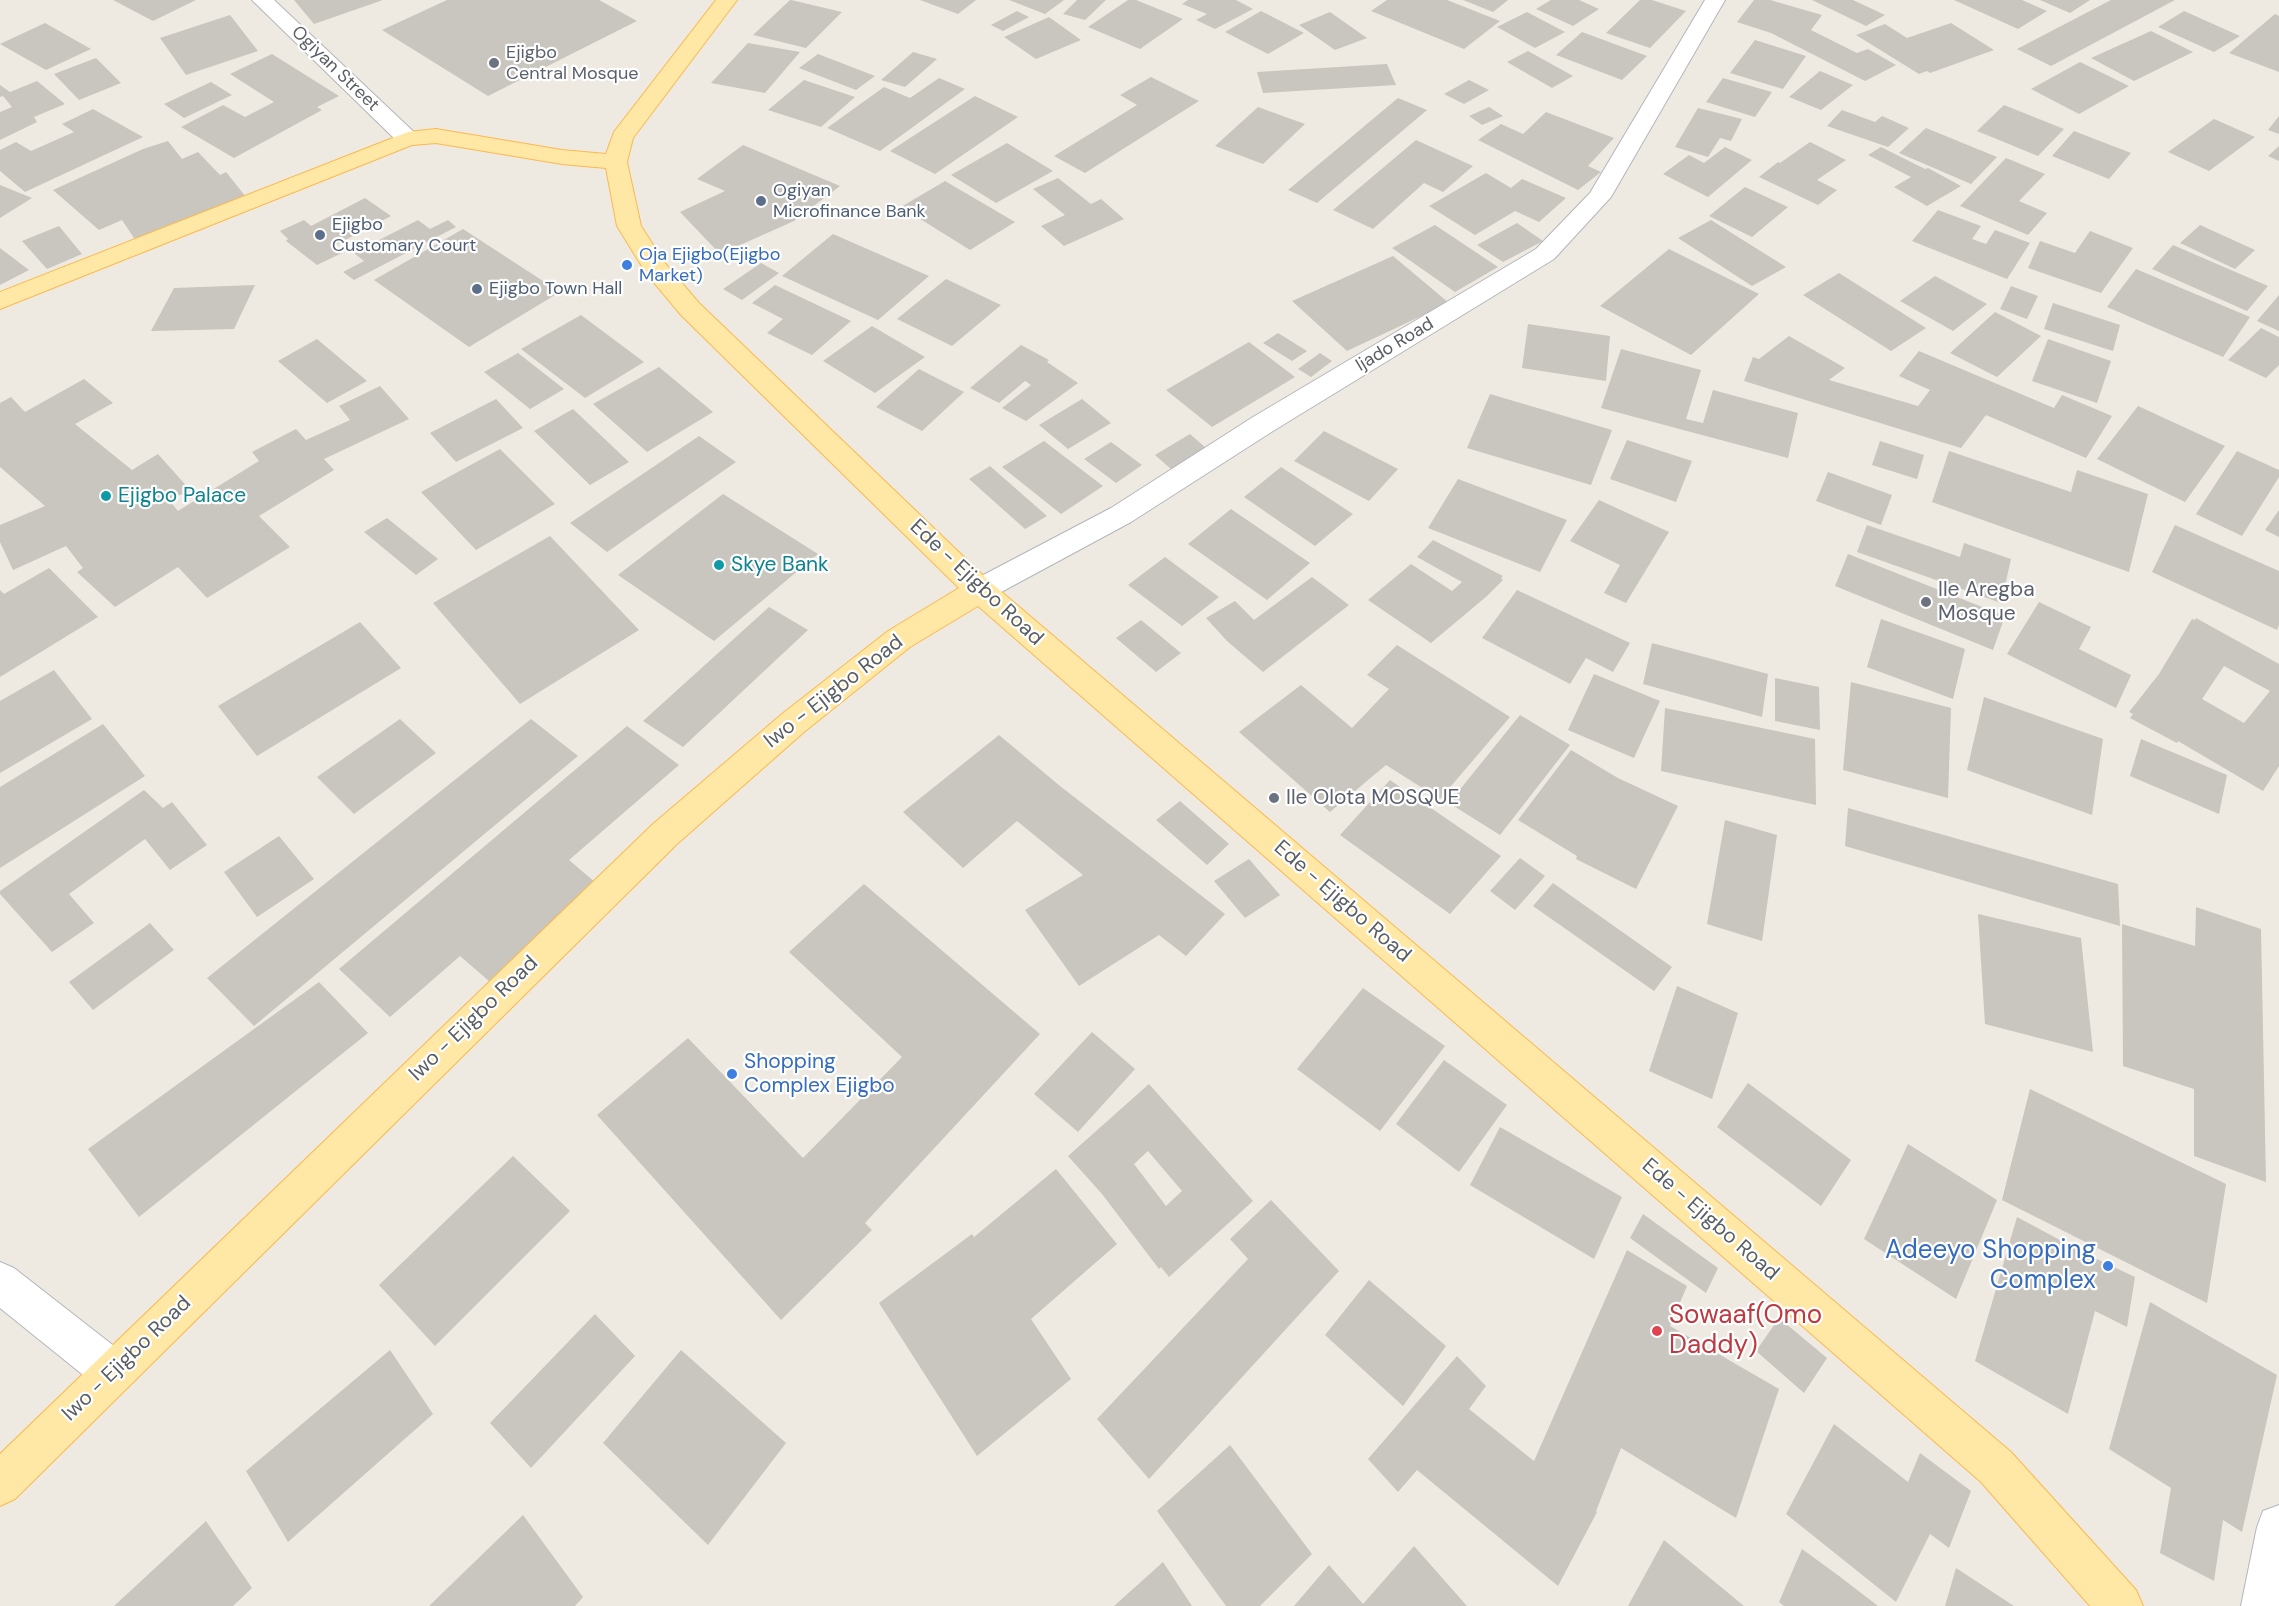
<!DOCTYPE html>
<style>
body{margin:0}
canvas{display:block;background:#eeeae2}
</style>
<canvas width="2279" height="1606"></canvas>
<script>
const ctx = document.querySelector('canvas').getContext('2d');
ctx.lineJoin = 'round';
function paint(path, color) { ctx.fillStyle = color; ctx.fill(path, 'evenodd'); }
const shape = rows => new Path2D(rows.map(r => 'M' + r).join(''));
function trace(path, color, width, dash) { ctx.strokeStyle = color; ctx.lineWidth = width; ctx.lineCap = dash ? 'butt' : 'round'; ctx.setLineDash(dash || []); ctx.stroke(path); }
function drawText(font, color, halo, rows, align = 'center') {
  ctx.font = font + ' "DM Sans",sans-serif'; ctx.lineWidth = 4.5; ctx.setLineDash([]); ctx.textBaseline = 'middle'; ctx.strokeStyle = halo; ctx.fillStyle = color; for (const [text, x, y, turn = 0] of rows) {
    ctx.save(); ctx.translate(x, y); ctx.rotate((+turn || 0) * Math.PI / 180); ctx.textAlign = isNaN(turn) ? turn : align; if (halo) ctx.strokeText(text, 0, 0); ctx.fillText(text, 0, 0); ctx.restore();
  }
}
paint(shape([
 [113,0,196,0,153,21],
 [294,0,383,0,314,24],
 [447,0,599,0,637,21,488,96,382,30],
 [790,0,791,0,842,12,806,48,753,35],
 [920,0,976,0,958,14],
 [1009,0,1064,0,1045,14],
 [1077,0,1106,0,1085,20,1063,14],
 [1128,0,1136,0,1183,19,1140,49,1088,27],
 [1188,0,1236,0,1253,9,1215,29,1196,20,1207,14,1182,4],
 [1387,0,1447,0,1500,21,1464,49,1371,11],
 [1463,0,1508,0,1493,12],
 [1551,0,1579,0,1599,9,1573,26,1536,9],
 [1640,0,1652,0,1686,11,1650,48,1606,33],
 [1754,0,1770,0,1822,15,1811,30,1857,53,1868,49,1896,65,1865,81,1771,33,1737,22],
 [1812,0,1853,0,1885,15,1866,26],
 [1954,0,2022,0,2047,11,2018,29],
 [2040,0,2090,0,2070,13],
 [2111,0,2175,0,2051,66,2017,49],
 [1017,11,1029,17,1003,31,991,25],
 [1261,11,1304,33,1268,54,1225,32],
 [2184,11,2240,36,2214,52,2158,27],
 [1330,12,1367,38,1335,50,1299,25],
 [1527,12,1565,32,1535,48,1497,27],
 [2275,14,2279,16,2279,72,2229,53],
 [230,15,258,51,186,75,160,38],
 [1049,17,1081,40,1036,59,1004,37],
 [45,23,91,49,46,70,0,44],
 [1951,23,1994,50,1930,73,1927,71,1919,74,1856,35,1885,24,1907,38],
 [2151,31,2193,52,2134,81,2091,58],
 [1582,32,1647,56,1622,80,1556,55],
 [1755,40,1806,56,1783,89,1730,73],
 [748,43,800,52,765,93,711,83],
 [1528,51,1573,76,1552,88,1507,62],
 [913,52,937,59,905,87,881,80],
 [272,54,339,96,317,107,322,110,234,158,181,127,223,105,245,117,274,102,230,74],
 [818,54,875,76,856,90,799,68],
 [96,58,121,83,79,100,54,74],
 [2080,62,2129,86,2079,114,2031,89],
 [1387,64,1396,85,1263,93,1257,72],
 [1820,71,1853,85,1821,110,1789,97],
 [1151,77,1199,101,1085,173,1054,156,1137,105,1120,95],
 [939,78,965,89,880,151,827,128,884,87,910,98],
 [1723,78,1772,92,1755,117,1706,102],
 [804,80,855,97,821,127,768,110],
 [1469,80,1489,90,1464,104,1444,94],
 [37,81,65,104,34,117,37,122,0,140,0,112,12,107,3,96,0,97,0,85,10,92],
 [211,82,232,95,184,118,164,104],
 [975,96,1018,117,935,174,890,151],
 [1398,98,1427,110,1317,203,1288,190],
 [2004,105,2064,129,2038,156,1977,131],
 [1258,107,1305,124,1263,164,1215,146],
 [1489,107,1503,116,1482,125,1469,116],
 [1698,108,1742,119,1731,141,1720,138,1708,157,1675,147],
 [93,109,143,137,25,192,0,171,0,150,16,142,31,151,74,132,62,124],
 [1842,110,1875,122,1882,116,1909,128,1888,147,1827,126],
 [1546,112,1614,138,1588,166,1601,172,1578,190,1478,140,1501,124,1523,134],
 [2279,116,2279,134,2268,130],
 [2214,119,2255,137,2209,171,2168,152],
 [1926,128,1997,157,1971,184,1899,153],
 [2074,131,2131,153,2109,179,2052,156],
 [1416,140,1473,166,1443,192,1424,183,1373,229,1333,210],
 [168,141,182,159,198,152,220,175,226,172,246,197,136,241,122,220,99,230,53,190,143,149],
 [1810,142,1846,160,1817,180,1837,190,1818,205,1759,177,1778,162,1780,163],
 [1007,143,1053,171,996,203,951,175],
 [743,145,840,186,794,221,720,254,680,212,725,191,697,179],
 [2279,146,2279,161,2268,156],
 [1725,147,1752,160,1708,197,1663,174,1689,155,1704,163],
 [1881,147,1925,169,1928,168,1961,186,1927,206,1894,187,1911,177,1868,155],
 [2006,158,2045,174,2019,201,2047,213,2028,235,1960,206],
 [1486,173,1511,188,1522,179,1566,198,1539,222,1515,211,1475,235,1429,206],
 [1058,178,1091,204,1101,199,1124,219,1064,246,1041,226,1065,215,1033,189],
 [945,181,1015,222,970,250,901,207],
 [0,185,32,198,0,218],
 [1745,187,1788,207,1752,237,1709,216],
 [365,198,391,216,334,246,342,253,317,265,286,241,288,239,280,231,304,220,311,226],
 [1938,210,1981,226,1972,239,1986,244,1995,230,2030,243,2007,279,1912,241],
 [418,220,430,229,448,220,456,227,354,280,343,272,364,261,354,253],
 [1711,220,1786,267,1752,286,1678,238],
 [1517,223,1543,241,1503,262,1477,245],
 [1435,225,1498,267,1455,292,1392,248],
 [2200,225,2255,250,2235,269,2180,243],
 [59,226,82,254,47,269,22,241],
 [463,229,560,292,469,347,374,280],
 [2090,231,2133,248,2101,293,2028,268,2040,241,2075,253],
 [833,234,929,276,878,320,782,276],
 [2173,245,2268,286,2247,311,2152,269],
 [0,248,29,270,0,285],
 [1669,249,1759,294,1691,355,1600,306],
 [1393,256,1449,303,1347,351,1292,301],
 [761,263,779,273,742,300,723,289],
 [2136,269,2250,317,2223,357,2107,307],
 [1839,273,1926,328,1891,351,1803,295],
 [1935,276,1987,304,1953,331,1900,301],
 [946,279,1001,305,952,346,897,319],
 [255,285,234,329,151,331,174,288],
 [775,285,851,321,812,355,767,333,783,319,752,303],
 [2011,286,2038,296,2027,319,2000,309],
 [2279,295,2279,331,2257,321],
 [2053,303,2120,325,2113,351,2044,329],
 [1995,312,2041,336,1997,377,1950,353],
 [581,315,644,362,585,398,521,349],
 [1528,324,1610,336,1606,381,1522,368],
 [872,326,925,357,875,393,823,361],
 [2261,328,2279,337,2279,365,2266,378,2228,360],
 [1278,333,1307,351,1292,361,1263,343],
 [1789,336,1845,368,1829,380,1918,406,1930,390,1899,376,1919,351,2054,408,2062,395,2112,416,2086,458,1986,415,1961,448,1744,381,1753,357,1759,359],
 [317,339,367,381,327,403,278,361],
 [2048,339,2111,361,2097,403,2032,381],
 [1249,342,1295,377,1212,427,1166,390],
 [1021,345,1049,360,1047,362,1078,383,1026,421,1002,408,1031,385,1025,381,999,403,970,388],
 [1621,349,1701,370,1686,419,1703,423,1713,390,1798,413,1788,458,1601,408],
 [518,353,564,389,530,409,484,372],
 [1320,353,1332,361,1311,377,1298,369],
 [659,367,713,412,647,452,593,404],
 [919,369,964,392,922,431,876,407],
 [84,379,113,403,75,424,132,470,158,454,191,491,168,499,178,511,259,461,252,452,296,429,306,440,350,420,339,406,380,386,409,419,324,459,334,470,259,516,290,547,207,598,178,567,115,607,77,572,83,568,66,546,13,570,0,542,0,525,45,506,0,467,0,403,11,397,25,412],
 [1490,394,1612,430,1591,485,1467,448],
 [496,399,523,428,456,462,430,433],
 [1082,399,1111,423,1068,449,1039,425],
 [2138,406,2225,446,2185,502,2097,459],
 [573,409,629,462,590,485,534,431],
 [1324,431,1398,469,1369,501,1294,461],
 [1190,434,1206,448,1171,469,1155,455],
 [699,436,736,462,607,552,570,523],
 [1627,440,1692,461,1676,502,1610,479],
 [1044,441,1103,486,1061,514,1002,467],
 [1880,441,1924,455,1917,479,1872,465],
 [1111,442,1142,465,1116,483,1084,459],
 [500,449,555,504,476,550,421,492],
 [1949,451,2071,492,2077,470,2148,494,2129,572,1932,502],
 [2237,451,2279,470,2279,477,2242,536,2196,514],
 [990,466,1047,516,1025,529,969,479],
 [1281,467,1353,514,1315,546,1244,497],
 [1828,472,1892,495,1881,525,1816,501],
 [1458,479,1567,520,1540,572,1428,528],
 [723,494,818,554,714,641,618,575],
 [1599,500,1669,532,1626,603,1604,593,1620,565,1570,541],
 [1231,509,1310,563,1267,600,1188,544],
 [2279,510,2279,537,2265,530],
 [387,518,438,559,416,575,364,532],
 [1867,525,1960,557,1964,543,2011,559,2001,603,1857,552],
 [2175,525,2279,571,2279,625,2277,630,2152,572],
 [550,536,639,630,520,704,433,603],
 [1433,540,1503,576,1501,578,1503,580,1487,596,1431,643,1368,600,1411,564,1452,591,1462,582,1417,557],
 [1848,554,2005,616,1993,650,1835,586],
 [1165,557,1219,597,1182,626,1128,585],
 [49,568,98,617,0,677,0,590,4,594],
 [1312,577,1349,605,1263,672,1227,641,1206,618,1235,601,1254,620],
 [1517,590,1630,643,1613,672,1586,658,1570,684,1482,638],
 [2039,602,2091,627,2079,649,2131,675,2116,708,2007,654],
 [769,607,808,630,683,747,643,721],
 [2196,618,2279,664,2279,766,2263,791,2178,741,2177,743,2130,718,2133,714,2129,712,2159,674,2192,619,2195,620],
 [2224,666,2270,691,2244,723,2202,699],
 [1881,619,1965,649,1953,699,1867,667],
 [1141,620,1181,653,1156,672,1116,638],
 [360,622,401,668,257,756,218,706],
 [1652,643,1768,674,1762,717,1643,684],
 [1397,645,1510,717,1440,799,1386,765,1330,812,1239,732,1301,685,1352,728,1389,689,1367,675],
 [54,670,92,719,0,773,0,701],
 [1594,674,1660,701,1634,758,1568,730],
 [1775,678,1819,687,1820,730,1775,721],
 [1851,682,1951,708,1948,798,1843,770],
 [1984,697,2103,739,2092,815,1967,770],
 [1665,708,1815,739,1816,805,1661,771],
 [1520,715,1570,745,1500,835,1449,803],
 [400,719,436,753,354,814,317,777],
 [531,719,578,756,254,1026,207,978],
 [103,724,145,776,0,868,0,787],
 [627,726,679,765,569,860,596,883,489,981,460,956,390,1017,339,969],
 [999,735,1060,786,1225,914,1186,956,1159,935,1079,986,1025,910,1083,875,1017,821,963,868,903,812],
 [2141,739,2227,775,2219,814,2130,776],
 [1571,750,1618,778,1678,806,1636,889,1576,859,1577,856,1518,820],
 [1390,780,1501,856,1450,914,1340,835],
 [144,790,163,808,172,802,207,845,170,870,145,839,69,894,94,923,52,952,0,894,0,891],
 [1180,801,1229,844,1207,865,1156,820],
 [1848,808,2118,884,2120,926,1845,846],
 [1725,820,1777,835,1762,941,1707,924],
 [279,836,314,879,257,917,224,872],
 [1520,858,1545,876,1515,910,1490,891],
 [1249,859,1280,895,1245,918,1214,881],
 [1553,883,1672,967,1654,991,1533,906],
 [864,884,1040,1034,865,1223,872,1230,781,1320,597,1115,688,1038,803,1158,902,1057,789,952],
 [2196,907,2261,929,2266,1182,2194,1156,2194,1089,2123,1066,2122,924,2195,946],
 [1978,914,2081,938,2093,1052,1985,1024],
 [150,923,174,950,93,1010,69,982],
 [319,982,368,1033,139,1217,88,1149],
 [1677,986,1738,1013,1712,1099,1649,1071],
 [1363,988,1445,1046,1380,1131,1297,1069],
 [1092,1032,1135,1069,1078,1132,1034,1094],
 [1444,1060,1507,1105,1459,1172,1396,1124],
 [1748,1083,1851,1160,1821,1206,1717,1127],
 [1149,1084,1253,1201,1169,1277,1161,1267,1159,1269,1102,1194,1068,1156],
 [1148,1151,1182,1191,1166,1206,1134,1164],
 [2030,1089,2226,1184,2207,1303,2002,1200],
 [1500,1127,1622,1197,1594,1259,1470,1185],
 [1908,1144,1997,1200,1956,1299,1864,1239],
 [513,1156,570,1211,435,1346,379,1285],
 [1056,1169,1117,1244,1031,1319,1071,1379,977,1456,879,1303,972,1234,974,1237],
 [1271,1200,1339,1271,1149,1479,1097,1419,1248,1259,1230,1239],
 [1643,1214,1718,1268,1706,1293,1630,1238],
 [2017,1217,2086,1254,2135,1277,2127,1327,2095,1311,2068,1414,1975,1361],
 [1627,1250,1687,1286,1670,1326,1779,1389,1736,1518,1621,1448,1596,1511,1597,1512,1558,1586,1417,1470,1398,1492,1368,1459,1457,1356,1486,1386,1469,1409,1534,1461],
 [1369,1280,1446,1346,1403,1406,1325,1335],
 [2150,1302,2277,1375,2242,1532,2223,1520,2214,1581,2160,1553,2171,1488,2109,1449],
 [595,1314,635,1356,531,1468,490,1423],
 [1779,1318,1827,1358,1804,1393,1756,1351],
 [390,1350,433,1414,288,1542,246,1471],
 [681,1350,786,1443,708,1545,603,1443],
 [1834,1424,1908,1482,1920,1453,1971,1491,1949,1548,1930,1534,1896,1602,1786,1514],
 [1230,1445,1312,1554,1260,1606,1226,1606,1157,1511],
 [523,1515,583,1597,575,1606,429,1606],
 [206,1521,252,1588,233,1606,114,1606],
 [1664,1540,1744,1606,1628,1606],
 [1414,1546,1467,1606,1294,1606,1329,1565,1363,1604],
 [1802,1549,1839,1576,1878,1606,1784,1606,1779,1602],
 [1163,1562,1192,1606,1114,1606],
 [1956,1568,2014,1606,1945,1606]
]), '#c9c5bf');
const minor = shape([
 [252,0,274,0,416,134,419,139,416,144,408,146,400,144,252,0],
 [1705,0,1725,0,1611,197,1554,259,1273,431,1131,522,990,598,980,601,970,598,965,590,970,582,1111,508,1253,417,1536,249,1590,193,1705,0],
 [0,1262,14,1268,128,1357,134,1372,128,1387,113,1393,98,1387,0,1308,0,1262],
 [2279,1505,2279,1606,2241,1606,2257,1527,2263,1511,2279,1505]
]);
const major = shape([
 [716,0,737,0,633,138,627,162,641,226,664,262,699,303,990,582,2011,1452,2136,1590,2143,1606,2090,1606,1981,1482,978,606,910,647,804,732,677,844,15,1499,0,1506,0,1454,653,824,782,714,888,631,959,588,681,315,646,273,617,226,606,168,562,164,436,143,412,145,0,309,0,292,408,132,436,129,562,150,606,154,614,132,716,0]
]);
trace(minor, '#b3b6ba', 2);
trace(major, '#fbb94e', 2);
paint(minor, '#fff');
paint(major, '#ffe8a6');
for (const [x, y, r, color] of [
 [494,63,6,"#6b7280"],
 [761,201,6,"#5c6f8a"],
 [320,235,6,"#5c6f8a"],
 [627,265,6,"#3f7fe0"],
 [477,289,6,"#5c6f8a"],
 [106,496,6,"#0f9aa8"],
 [719,565,6,"#0f9aa8"],
 [1926,602,6,"#6b7280"],
 [1274,798,6,"#6b7280"],
 [732,1074,6,"#3f7fe0"],
 [2108,1266,6,"#3f7fe0"],
 [1657,1331,6,"#e0444e"]
]) { const dot = new Path2D(); dot.arc(x, y, r, 0, 2 * Math.PI); ctx.fillStyle = color; ctx.fill(dot); trace(dot, '#fff', 2); }
drawText('18px', '#5b616d', '#fff', [
 ["Ejigbo",506,53],
 ["Central Mosque",506,74]
], 'left');
drawText('18px', '#5a5f64', '#fff', [
 ["Ogiyan Street",335,69,44],
 ["Ijado Road",1395,345,-31]
]);
drawText('18px', '#4e5e75', '#fff', [
 ["Ogiyan",773,191],
 ["Microfinance Bank",773,212],
 ["Ejigbo",332,225],
 ["Customary Court",332,246],
 ["Ejigbo Town Hall",489,289]
], 'left');
drawText('18px', '#366cbe', '#fff', [
 ["Oja Ejigbo(Ejigbo",639,255],
 ["Market)",639,276]
], 'left');
drawText('21px', '#0d838f', '#fff', [
 ["Ejigbo Palace",118,496],
 ["Skye Bank",731,565]
], 'left');
drawText('21px', '#5a5f64', '#fff', [
 ["Ede - Ejigbo Road",976,583,43],
 ["Iwo - Ejigbo Road",834,692,-38],
 ["Ede - Ejigbo Road",1342,902,41],
 ["Iwo - Ejigbo Road",474,1019,-44],
 ["Ede - Ejigbo Road",1710,1220,41],
 ["Iwo - Ejigbo Road",127,1359,-44]
]);
drawText('21px', '#5b616d', '#fff', [
 ["Ile Aregba",1938,590],
 ["Mosque",1938,614],
 ["Ile Olota MOSQUE",1286,798]
], 'left');
drawText('21px', '#366cbe', '#fff', [
 ["Shopping",744,1062],
 ["Complex Ejigbo",744,1086]
], 'left');
drawText('26px', '#366cbe', '#fff', [
 ["Adeeyo Shopping",2096,1251],
 ["Complex",2096,1281]
], 'right');
drawText('26px', '#be3a42', '#fff', [
 ["Sowaaf(Omo",1669,1316],
 ["Daddy)",1669,1346]
], 'left');
</script>
